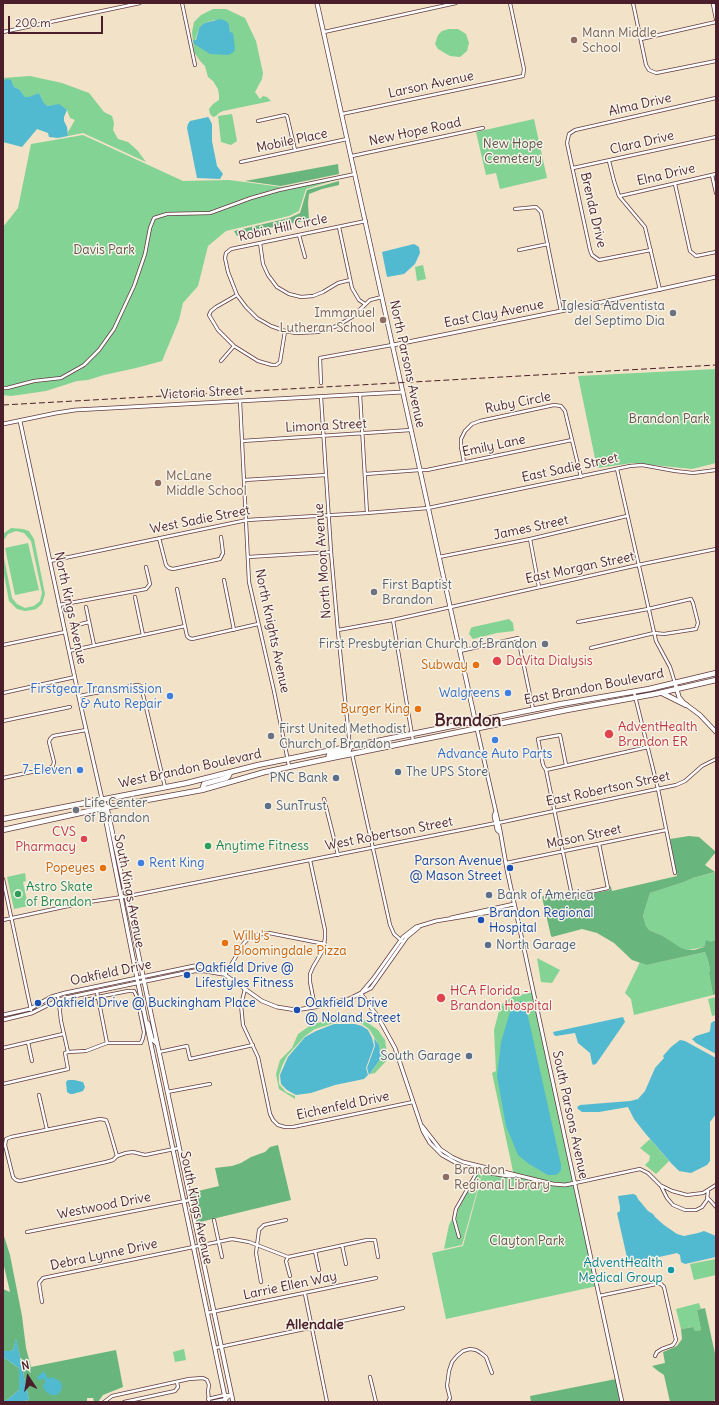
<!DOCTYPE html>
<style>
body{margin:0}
#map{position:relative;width:719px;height:1405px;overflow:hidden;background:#f2e2c7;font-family:Delius,sans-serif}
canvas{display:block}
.frame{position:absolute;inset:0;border:4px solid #4a1f2b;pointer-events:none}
.north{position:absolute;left:8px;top:1357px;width:40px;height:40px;-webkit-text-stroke:3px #f7f3e8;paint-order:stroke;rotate:348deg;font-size:11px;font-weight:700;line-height:16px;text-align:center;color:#4a1f2b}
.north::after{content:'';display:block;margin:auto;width:14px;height:18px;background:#4a1f2b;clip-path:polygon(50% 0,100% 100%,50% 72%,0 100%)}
.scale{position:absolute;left:8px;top:16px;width:95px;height:18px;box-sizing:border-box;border:2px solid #4a1f2b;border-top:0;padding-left:5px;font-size:12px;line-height:14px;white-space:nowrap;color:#4a1f2b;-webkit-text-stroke:3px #f7f3e8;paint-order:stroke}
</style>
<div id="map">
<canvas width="719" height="1405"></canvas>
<div class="frame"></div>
<div class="north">N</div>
<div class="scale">200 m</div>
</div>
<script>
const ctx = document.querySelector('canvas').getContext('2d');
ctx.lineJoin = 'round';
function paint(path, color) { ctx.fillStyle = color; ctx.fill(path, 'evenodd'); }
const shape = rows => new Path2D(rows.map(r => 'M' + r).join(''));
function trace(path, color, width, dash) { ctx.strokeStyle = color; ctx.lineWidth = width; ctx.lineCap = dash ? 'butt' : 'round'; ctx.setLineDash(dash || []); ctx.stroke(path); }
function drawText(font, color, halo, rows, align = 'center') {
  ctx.font = font + ' Delius,sans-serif'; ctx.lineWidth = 3; ctx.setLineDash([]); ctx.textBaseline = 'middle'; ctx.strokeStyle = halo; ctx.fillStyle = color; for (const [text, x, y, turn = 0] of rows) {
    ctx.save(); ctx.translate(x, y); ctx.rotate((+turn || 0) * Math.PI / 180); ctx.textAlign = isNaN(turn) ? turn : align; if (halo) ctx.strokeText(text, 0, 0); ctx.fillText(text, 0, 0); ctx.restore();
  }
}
paint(shape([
 [213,9,226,9,245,18,256,41,263,73,262,79,255,92,260,99,263,96,267,97,271,101,223,111,219,113,216,116,213,117,210,114,209,109,213,104,219,100,219,95,218,89,213,81,208,77,205,66,200,61,194,52,192,32,194,22,201,15],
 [214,20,229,24,230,33,194,44,199,28,205,23],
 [449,29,458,29,466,34,469,43,467,51,460,57,450,56,438,49,435,44,438,35,442,31],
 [30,76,62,83,89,93,104,112,112,116,114,123,113,130,118,139,128,142,138,151,146,162,83,133,68,136,68,132,75,120,70,118,67,110,55,105,48,106,44,103,39,93,29,98,25,97,19,89,14,87,12,83,7,79,3,80,3,78],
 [232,114,237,141,231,145,221,142,218,116],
 [534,119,547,178,500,189,496,173,486,175,476,132],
 [83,135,183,181,229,180,282,187,344,175,345,177,306,189,299,211,289,216,226,231,208,246,198,286,183,303,179,320,162,361,136,368,104,375,88,380,77,381,46,391,11,396,3,395,3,227,18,208,31,144],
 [423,265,426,279,417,281,415,267],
 [716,369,716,463,692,469,633,463,597,468,578,376],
 [11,528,23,529,29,531,34,539,45,594,42,604,36,609,32,610,25,611,17,609,9,601,3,569,3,553,12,598,17,604,25,608,34,606,40,601,42,593,31,541,24,533,16,531,8,534,3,541,3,534],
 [28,543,39,590,15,595,5,548],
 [509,619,513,623,514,631,497,633,473,639,469,634,471,628,473,627],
 [716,872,716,940,715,942,705,943,704,947,688,950,680,948,663,936,649,930,646,926,643,916,650,893,684,882,693,878],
 [25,873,26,881,23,882,28,906,14,909,7,877],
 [705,952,708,960,710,970,709,973,713,995,634,1015,631,999,625,993,640,962,647,965],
 [537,958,560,970,552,983,541,982],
 [534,992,597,1286,446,1319,432,1253,463,1246,483,1171,531,1180,514,1176,492,1073,496,1071,494,1030,499,1011,502,1004,514,996],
 [716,997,716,1015,712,1016,708,999],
 [350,1013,364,1020,378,1030,385,1040,388,1059,375,1073,370,1074,381,1058,379,1045,369,1029,362,1024,355,1022,334,1023,315,1029,305,1036,287,1056,282,1066,279,1075,279,1084,286,1092,295,1096,295,1099,279,1089,276,1074,280,1060,292,1048,298,1034,311,1025],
 [650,1139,669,1161,656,1174,645,1165,649,1161,650,1156,640,1148],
 [478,1172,482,1173,462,1245,444,1249,449,1225,453,1217,458,1239,461,1239,456,1219,458,1210],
 [716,1259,716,1275,694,1280,690,1264],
 [699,1303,701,1309,697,1310,701,1330,695,1331,692,1327,681,1329,676,1309],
 [184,1349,186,1360,175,1362,173,1352]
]), '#82d394');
paint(shape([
 [338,164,339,174,281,186,245,181],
 [339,181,339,185,322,189,309,194,308,203,309,220,253,231,237,236,234,231,289,218,300,213,307,190],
 [689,836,699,837,716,852,705,865,715,872,693,878,684,882,650,893,643,916,646,926,649,930,663,936,681,948,688,950,694,950,704,947,706,940,711,942,716,940,716,994,713,995,709,973,710,970,708,960,705,952,647,965,632,960,614,943,597,933,582,929,552,937,551,936,542,897,547,894,570,893,571,898,610,890,610,886,611,887,612,891,677,876,670,839],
 [278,1145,291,1200,196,1223,190,1193,219,1186,215,1168,232,1166,241,1163,251,1157,265,1152,270,1147],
 [3,1233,10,1255,22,1316,26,1348,31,1367,116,1350,123,1387,103,1395,98,1402,94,1402,93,1398,87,1398,87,1402,19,1402,29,1400,16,1339,13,1350,10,1351,3,1351,3,1289,10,1292,3,1262],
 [705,1308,716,1358,716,1400,710,1402,670,1402,664,1375,658,1371,652,1366,665,1363,663,1352,677,1346,682,1339,681,1329,693,1327,695,1331,701,1330,697,1310],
 [3,1357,19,1368,19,1390,7,1400,3,1400],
 [616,1379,620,1402,531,1402,530,1396]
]), '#69b57e');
paint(shape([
 [220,19,226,21,229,24,230,32,233,33,235,48,234,52,228,55,210,54,194,44,193,40,196,40,199,28,202,25,205,23],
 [7,79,11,80,14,87,19,89,25,97,29,97,39,93,44,103,48,106,59,104,67,110,64,117,64,121,67,127,68,136,58,138,49,137,48,133,37,129,22,147,3,142,3,80],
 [208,117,209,118,212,124,212,141,217,166,223,174,220,179,197,178,187,128,188,124,190,121],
 [414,244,419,247,420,253,415,264,404,274,387,277,382,252],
 [521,1001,525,1003,561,1165,561,1170,558,1174,554,1175,548,1175,529,1164,518,1155,506,1126,497,1076,501,1042,512,1005],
 [623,1017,625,1022,596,1064,593,1065,592,1063,590,1053,578,1043,575,1033,556,1036,554,1035,553,1032],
 [714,1021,716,1021,716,1054,696,1043,692,1039,696,1036,709,1032,710,1031,711,1023],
 [334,1024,355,1024,362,1026,368,1030,372,1038,374,1046,366,1068,368,1075,364,1079,335,1085,311,1093,296,1095,287,1090,281,1084,280,1075,288,1057,305,1037,316,1031],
 [374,1038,379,1045,381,1058,369,1075,367,1068,375,1046],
 [680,1040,685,1041,716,1058,716,1114,710,1122,710,1161,707,1165,691,1173,679,1171,671,1163,645,1133,634,1119,628,1107,599,1112,582,1112,578,1109,577,1107,580,1105,630,1101,638,1099,645,1091,655,1068,664,1058,663,1056,671,1047],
 [68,1080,74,1080,83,1082,85,1087,83,1091,73,1094,70,1094,67,1092,66,1082],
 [633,1194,636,1195,638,1199,648,1211,653,1214,655,1217,664,1225,677,1234,684,1236,698,1233,704,1231,716,1236,716,1257,685,1264,681,1262,680,1255,677,1253,637,1262,628,1262,617,1213,620,1211,620,1207,618,1196],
 [16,1338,29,1400,19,1402,3,1402,3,1400,7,1400,19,1390,19,1368,3,1357,3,1351,10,1351,13,1350],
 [44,1371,48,1379,51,1377,60,1381,62,1386,61,1391,57,1395,51,1395,44,1390,43,1385,45,1383,45,1379,38,1380,37,1377]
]), '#52bad0');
const minor = shape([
 [182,3,195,65],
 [633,3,646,65,649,70,656,73,716,61],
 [3,32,140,3],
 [324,32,456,3],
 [641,39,716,22],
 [342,114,523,76,524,69,510,3],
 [258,121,285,115,287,116,295,150],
 [352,156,483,128],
 [609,161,614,181,619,196,645,227,660,290],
 [241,162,347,139],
 [573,168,716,137],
 [712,175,716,193],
 [675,184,690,251,696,256,716,252],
 [620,196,716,174],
 [515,209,536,207,541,212,561,311],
 [366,221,231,249,226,253,225,258,228,272,237,295,246,307,257,318,271,326,285,331,296,333,318,332,337,326,352,317,370,300,382,297],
 [339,227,352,288,359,300,365,304],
 [299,235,305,257],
 [260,243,263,264,268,275,277,287,289,294,301,297,313,296,323,292,338,283,350,280],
 [519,250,548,244],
 [651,250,599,260,592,255,590,250,567,143,569,134,575,130,716,98],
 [237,295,216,307,211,311,209,315,218,330,234,346,258,361,272,365,276,365,280,362,285,331],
 [221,361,234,346],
 [321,383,320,358,392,345],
 [3,388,7,388,34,381,61,378,84,365,99,350,114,329,134,286,145,254,150,228,154,218,167,214,210,213,251,198,279,190,355,174],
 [360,394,367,513],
 [321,397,331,552,338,632,350,747],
 [240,401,249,582,274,691,289,766],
 [242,441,411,430],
 [464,462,461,447,461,439,465,431,472,424,480,421,554,405,561,406,565,411,581,477],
 [617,469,656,641,670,667,675,683],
 [365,474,420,470,427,470,572,440],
 [244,480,326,475],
 [159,538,166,565,169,568,173,569,220,559,223,553,221,537],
 [530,539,539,587],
 [248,557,331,552],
 [439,557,530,539,627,516],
 [50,561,247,520,367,513,428,508,630,466,642,465,675,471,693,473,716,470],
 [224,580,234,630],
 [177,589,187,636,189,638,192,639,258,624],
 [135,597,143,635],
 [59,605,146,589,150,584,146,567],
 [86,607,94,645],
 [393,620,413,741],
 [578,622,648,609,691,599,693,603,698,623,696,629,664,634,654,633,591,648],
 [73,626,89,622],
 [338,630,393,620,638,565,716,549],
 [3,645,65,632],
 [69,651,185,626],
 [460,651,518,638,533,709],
 [634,692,658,789,675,873],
 [3,693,75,677],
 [79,696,137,685,141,686,165,787],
 [3,721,70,707],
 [352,754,390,925,394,934,403,942],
 [566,765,560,735,538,739,543,765,546,770,572,896,608,888,599,844],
 [546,770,648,747],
 [3,778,50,768,53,766,54,762,49,742,50,739,53,736,86,730],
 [324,799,338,855],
 [498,823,676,785,685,781,702,766,716,759],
 [310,860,325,930,325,938,323,950,313,967,310,974,310,982,315,1007],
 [506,863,666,830],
 [3,879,31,1010],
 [3,920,82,903,129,896,496,823],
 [225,975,244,943,248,939,256,935,269,933,325,944],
 [245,989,241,1005,243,1025,258,1057,270,1114,273,1120,278,1125,285,1127,293,1127,413,1102],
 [97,992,107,1043],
 [59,1007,98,997,128,991,134,991,137,997,144,1032,143,1038,141,1043,107,1043,86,1051,68,1052],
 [28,1042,32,1061],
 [3,1048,63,1034],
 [159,1052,187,1046,190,1059,253,1045],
 [3,1084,68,1069,65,1053,68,1052,61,1021,58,995],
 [167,1092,210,1084],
 [39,1095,47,1130],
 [117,1156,108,1125,106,1120,100,1119,11,1137,6,1139,5,1145,13,1177,16,1180,20,1181,106,1162,113,1160,117,1156,126,1153,133,1152,145,1155,179,1148],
 [575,1183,640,1169,648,1173,660,1185,672,1191,687,1195,703,1193,716,1185],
 [661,1186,667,1198,673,1205,685,1210,696,1210,702,1207,707,1200,708,1190],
 [708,1198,716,1207],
 [214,1220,222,1257],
 [27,1232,190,1200],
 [459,1237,454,1219,456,1209,476,1174,477,1169],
 [342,1245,346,1264],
 [315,1251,319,1270],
 [288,1257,286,1261,290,1276],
 [261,1282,256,1253,259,1230,264,1225,286,1220],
 [305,1294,327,1402],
 [599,1296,656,1284,661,1284,664,1287,676,1340,673,1345,662,1349,657,1352,655,1356],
 [42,1302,39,1283,43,1278,232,1239,249,1242,288,1257,367,1240,375,1240,378,1257],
 [207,1313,376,1278],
 [215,1348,403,1308],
 [370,1377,376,1402],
 [208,1399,225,1395,231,1395],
 [104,1402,112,1396,189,1379,203,1378,207,1380,209,1385,208,1391,209,1402],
 [124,1402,175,1391,178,1387,177,1382],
 [211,1402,226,1399,231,1395],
 [448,1402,450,1398,447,1386,449,1371,452,1362,457,1356,463,1351,470,1349,476,1350,481,1353,486,1357,492,1373]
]);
const tertiary = shape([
 [713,3,716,18],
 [393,345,561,311,716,277],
 [20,421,83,716,102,799],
 [3,424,56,413,75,410,403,392],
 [477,729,500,830,507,870,622,1402],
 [495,813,494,816,497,830,499,832],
 [451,918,514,904],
 [362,992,373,979,403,937,416,927,436,921,515,908],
 [361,994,378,1017,395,1048,423,1131,430,1143,442,1155,460,1165,490,1173,508,1176,514,1176],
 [3,1015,30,1009,51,997,65,993,194,966,208,968,221,972,262,1001,277,1007,296,1010,315,1007,349,999,371,988,407,937,419,927],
 [3,1020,32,1013,54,1002,65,998,194,971,205,971,222,974],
 [422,1126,440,1149,452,1157,463,1162,553,1184,565,1185,575,1183]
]);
const secondary = shape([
 [317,3,477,729],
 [675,683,679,697,684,703,700,715,716,732],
 [102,799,107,808,118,858,233,1402],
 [103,806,138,983,226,1402],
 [148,1023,152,1039,157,1044]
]);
const trunk = shape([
 [662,693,686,705],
 [328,759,329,755,346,752,349,750,350,747],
 [202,790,204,784,226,778,228,777,230,773],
 [3,819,187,783,258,765,561,704,649,689,716,673],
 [3,830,103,808,202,790,265,772,322,760,567,710,655,694,716,680]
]);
trace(minor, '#633c42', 4);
trace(tertiary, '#633c42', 4.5);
trace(secondary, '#633c42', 5);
trace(trunk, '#633c42', 6);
trace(minor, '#fff', 2.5);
trace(tertiary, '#fff', 3);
trace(secondary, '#fff', 3.5);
trace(trunk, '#fff', 4.5);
trace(shape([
 [3,405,716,365]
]), '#4a1f2b', 1, [6, 3]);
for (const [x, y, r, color] of [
 [574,40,4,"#8d6e63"],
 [673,313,4,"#6b7280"],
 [383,320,4,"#8d6e63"],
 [158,483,4,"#8d6e63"],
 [374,592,4,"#6b7280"],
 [545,644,4,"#6b7280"],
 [497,661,5,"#e0444e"],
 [476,665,4,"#e8710a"],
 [508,693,4,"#3f7fe0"],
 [170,696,4,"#3f7fe0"],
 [418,709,4,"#e8710a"],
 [609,734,5,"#e0444e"],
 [271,736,4,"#6b7280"],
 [495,740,4,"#3f7fe0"],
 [80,770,4,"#3f7fe0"],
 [398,772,4,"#5c6f8a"],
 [336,778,4,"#5c6f8a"],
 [268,806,4,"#5c6f8a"],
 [76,810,4,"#6b7280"],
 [84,839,4,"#e0444e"],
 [208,846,4,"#2e9e5b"],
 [141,863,4,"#3f7fe0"],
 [103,868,4,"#e8710a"],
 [510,868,4,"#1a4fb4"],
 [18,894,4,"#2e9e5b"],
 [489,895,4,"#5c6f8a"],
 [481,920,4,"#1a4fb4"],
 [225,943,4,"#e8710a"],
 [488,945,4,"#5c6f8a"],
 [187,975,4,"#1a4fb4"],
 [441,998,5,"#e0444e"],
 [38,1003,4,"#1a4fb4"],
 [297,1010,4,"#1a4fb4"],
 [469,1056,4,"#5c6f8a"],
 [446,1177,4,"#8d6e63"],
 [671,1270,4,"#0f9aa8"]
]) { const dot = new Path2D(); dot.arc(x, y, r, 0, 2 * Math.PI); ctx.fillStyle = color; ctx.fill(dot); trace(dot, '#f7f3e8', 1.5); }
drawText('13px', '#785e54', '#f7f3e8', [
 ["Mann Middle",582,33],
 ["School",582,48],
 ["Immanuel",375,313,"right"],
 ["Lutheran School",375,328,"right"],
 ["McLane",166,476],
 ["Middle School",166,491],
 ["Brandon",454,1170],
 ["Regional Library",454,1185]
], 'left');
drawText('13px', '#4a1f2b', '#f7f3e8', [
 ["Larson Avenue",431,85,-12],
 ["Alma Drive",640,105,-13],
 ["New Hope Road",415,132,-12],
 ["Mobile Place",292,141,-12],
 ["Clara Drive",642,143,-13],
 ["Elna Drive",666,175,-13],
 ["Brenda Drive",593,210,77],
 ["Robin Hill Circle",283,228,-12],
 ["East Clay Avenue",494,314,-11],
 ["North Parsons Avenue",407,364,78],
 ["Victoria Street",202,393,-3],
 ["Ruby Circle",518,403,-11],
 ["Limona Street",326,426,-3],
 ["Emily Lane",494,446,-12],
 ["East Sadie Street",570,468,-12],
 ["West Sadie Street",200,520,-11],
 ["James Street",531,528,-12],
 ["North Moon Avenue",323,561,-94],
 ["East Morgan Street",580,568,-12],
 ["North Kings Avenue",70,608,78],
 ["North Knights Avenue",272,631,78],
 ["East Brandon Boulevard",594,687,-11],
 ["West Brandon Boulevard",190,769,-12],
 ["East Robertson Street",608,789,-12],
 ["West Robertson Street",389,834,-11],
 ["Mason Street",584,837,-12],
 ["South Kings Avenue",129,891,79],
 ["Oakfield Drive",111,973,-12],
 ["Eichenfeld Drive",343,1106,-12],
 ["South Parsons Avenue",570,1115,78],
 ["Westwood Drive",104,1206,-11],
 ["South Kings Avenue",196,1208,78],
 ["Debra Lynne Drive",104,1255,-12],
 ["Larrie Ellen Way",290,1286,-12]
]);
drawText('13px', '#5b554a', '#f7f3e8', [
 ["New Hope",513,144],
 ["Cemetery",513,159],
 ["Davis Park",104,250],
 ["Brandon Park",669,419],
 ["Clayton Park",527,1241]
]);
drawText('13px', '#5b616d', '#f7f3e8', [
 ["Iglesia Adventista",665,306,"right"],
 ["del Septimo Dia",665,321,"right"],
 ["First Baptist",382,585],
 ["Brandon",382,600],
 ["First Presbyterian Church of Brandon",537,644,"right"],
 ["First United Methodist",279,729],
 ["Church of Brandon",279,744],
 ["Life Center",84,803],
 ["of Brandon",84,818]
], 'left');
drawText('13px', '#be3a42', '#f7f3e8', [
 ["DaVita Dialysis",506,661],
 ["AdventHealth",618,727],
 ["Brandon ER",618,742],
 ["CVS",76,832,"right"],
 ["Pharmacy",76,847,"right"],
 ["HCA Florida -",450,991],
 ["Brandon Hospital",450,1006]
], 'left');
drawText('13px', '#c56008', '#f7f3e8', [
 ["Subway",468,665],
 ["Burger King",410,709],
 ["Popeyes",95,868],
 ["Willy's",233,936,"left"],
 ["Bloomingdale Pizza",233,951,"left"]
], 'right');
drawText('13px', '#366cbe', '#f7f3e8', [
 ["Firstgear Transmission",162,689],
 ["& Auto Repair",162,704],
 ["Walgreens",500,693],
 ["Advance Auto Parts",495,754,"center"],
 ["7-Eleven",72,770],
 ["Rent King",149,863,"left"]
], 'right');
drawText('13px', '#4e5e75', '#f7f3e8', [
 ["The UPS Store",406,772],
 ["PNC Bank",328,778,"right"],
 ["SunTrust",276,806],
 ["Bank of America",497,895],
 ["North Garage",496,945],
 ["South Garage",461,1056,"right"]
], 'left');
drawText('13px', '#27864d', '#f7f3e8', [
 ["Anytime Fitness",216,846],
 ["Astro Skate",26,887],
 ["of Brandon",26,902]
], 'left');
drawText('13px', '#164399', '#f7f3e8', [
 ["Parson Avenue",502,861,"right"],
 ["@ Mason Street",502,876,"right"],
 ["Brandon Regional",489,913],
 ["Hospital",489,928],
 ["Oakfield Drive @",195,968],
 ["Lifestyles Fitness",195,983],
 ["Oakfield Drive @ Buckingham Place",46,1003],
 ["Oakfield Drive",305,1003],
 ["@ Noland Street",305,1018]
], 'left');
drawText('13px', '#0d838f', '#f7f3e8', [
 ["AdventHealth",663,1263],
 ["Medical Group",663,1278]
], 'right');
drawText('bold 14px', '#4a1f2b', '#f7f3e8', [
 ["Allendale",315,1325]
]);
drawText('bold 17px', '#4a1f2b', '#f7f3e8', [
 ["Brandon",468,721]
]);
</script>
